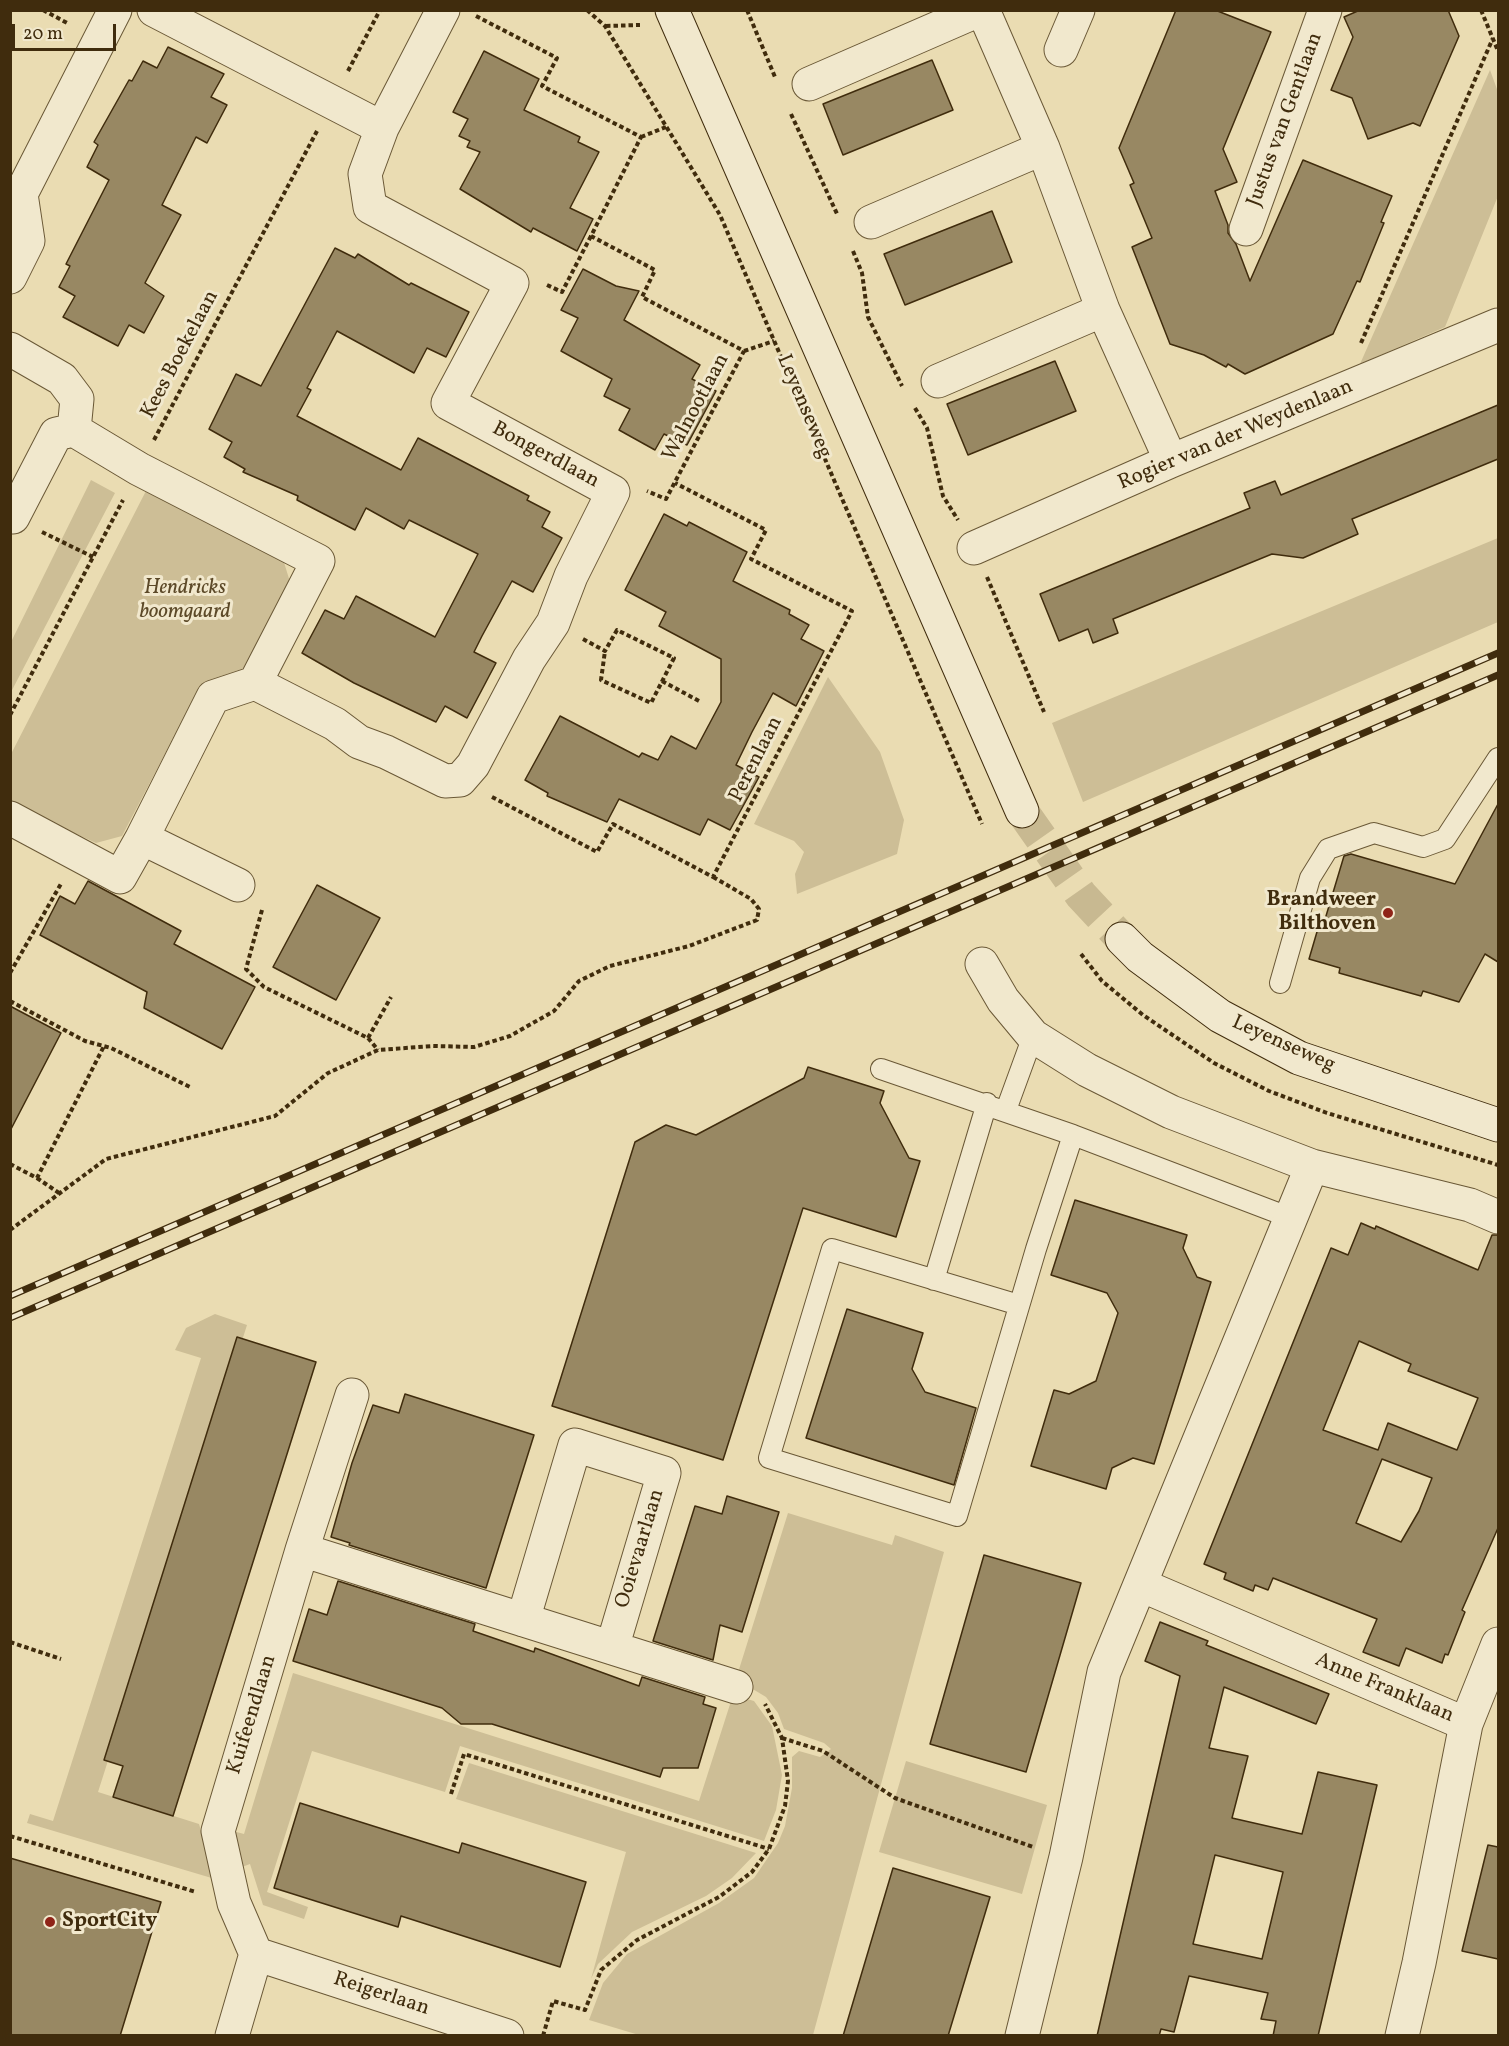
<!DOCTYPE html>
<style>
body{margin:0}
#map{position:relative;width:1509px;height:2046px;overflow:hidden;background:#eadcb2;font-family:Vollkorn,serif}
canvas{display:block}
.frame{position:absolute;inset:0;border:12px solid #402c0d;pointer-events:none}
.scale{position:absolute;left:12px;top:24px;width:104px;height:27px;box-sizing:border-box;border:3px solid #402c0d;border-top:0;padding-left:8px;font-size:18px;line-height:21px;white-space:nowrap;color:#402c0d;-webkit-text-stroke:4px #f1e8cd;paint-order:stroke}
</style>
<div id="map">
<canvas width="1509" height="2046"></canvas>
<div class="frame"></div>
<div class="scale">20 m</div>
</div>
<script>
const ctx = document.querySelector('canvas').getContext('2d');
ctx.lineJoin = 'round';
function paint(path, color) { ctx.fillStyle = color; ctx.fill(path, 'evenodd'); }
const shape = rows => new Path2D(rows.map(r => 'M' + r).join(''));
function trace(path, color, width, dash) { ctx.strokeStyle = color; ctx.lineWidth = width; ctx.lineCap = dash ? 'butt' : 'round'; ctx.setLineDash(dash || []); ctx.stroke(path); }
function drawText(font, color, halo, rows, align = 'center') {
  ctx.font = font + ' Vollkorn,serif'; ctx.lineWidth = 6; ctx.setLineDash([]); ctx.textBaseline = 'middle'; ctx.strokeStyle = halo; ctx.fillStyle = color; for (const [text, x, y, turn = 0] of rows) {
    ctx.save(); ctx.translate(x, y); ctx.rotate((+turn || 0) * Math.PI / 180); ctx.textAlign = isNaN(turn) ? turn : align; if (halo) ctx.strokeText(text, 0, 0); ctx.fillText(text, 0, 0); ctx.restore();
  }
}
paint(shape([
 [1490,70,1498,92,1498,196,1445,327,1360,364],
 [91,480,115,493,11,692,11,642],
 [148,487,282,556,291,585,246,669,201,685,122,836,96,843,11,804,10,756],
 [1498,538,1498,622,1083,802,1052,723],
 [828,677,880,752,904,820,897,854,797,894,795,874,804,852,794,841,754,824],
 [215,1314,247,1325,98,1792,199,1824,215,1879,27,1823,30,1814,53,1821,201,1358,175,1350,186,1328],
 [788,1513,892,1545,895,1535,944,1552,813,2035,639,2035,589,2020,603,1983,627,1954,719,1903,754,1878,778,1843,785,1826,792,1788,792,1757,799,1751,820,1757,831,1749,824,1743,784,1729,778,1713,766,1697,736,1679],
 [293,1673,699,1801,733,1695,754,1701,772,1726,782,1775,776,1810,764,1841,460,1746,445,1792,312,1751,267,1892,308,1907,304,1919,263,1905,250,1864,239,1868,229,1830,244,1834],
 [906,1761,1047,1805,1022,1894,879,1852],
 [469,1763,756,1853,732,1878,706,1896,632,1932,598,1964,591,1979,626,1852,456,1799]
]), '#cdbe96');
const building = shape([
 [1176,10,1215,10,1271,32,1223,149,1237,182,1215,191,1228,225,1228,233,1236,244,1250,281,1303,160,1392,196,1381,222,1384,223,1360,282,1357,281,1333,334,1245,374,1228,364,1226,367,1204,355,1170,344,1132,247,1152,238,1130,185,1134,183,1119,148,1176,10],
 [1360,10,1448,10,1459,36,1420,126,1413,123,1368,139,1352,98,1331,90,1353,37,1344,17,1360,10],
 [168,47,224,74,211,97,227,105,207,143,196,137,162,205,181,215,145,283,164,296,144,333,129,325,118,346,63,317,75,296,59,287,70,266,66,264,109,180,87,167,98,145,94,142,129,80,132,81,143,61,157,68,168,47],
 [484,51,539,79,524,110,580,137,578,142,599,152,570,208,593,219,577,251,533,228,531,232,460,189,480,152,467,147,470,141,459,136,468,119,453,112,484,51],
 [932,60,953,110,843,155,823,104,932,60],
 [992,211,1012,262,905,305,884,254,992,211],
 [335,248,355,258,358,254,409,285,411,283,469,312,446,357,427,348,414,373,337,331,307,388,311,390,297,416,401,470,418,438,529,496,527,500,550,512,542,527,562,538,533,592,512,581,482,636,474,652,496,663,467,718,445,706,436,722,354,683,302,653,325,610,344,619,356,596,435,637,478,554,409,520,404,529,366,508,355,530,297,500,298,496,243,472,245,469,224,457,232,442,209,429,236,374,261,386,335,248],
 [583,269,616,286,639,291,624,320,700,365,692,379,716,391,687,445,664,434,655,450,619,430,630,409,604,396,612,379,561,351,578,318,561,310,583,269],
 [1055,361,1076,411,968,455,947,404,1055,361],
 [1498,405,1498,459,1352,519,1358,534,1303,558,1272,554,1113,619,1118,633,1093,643,1088,629,1059,641,1040,594,1250,508,1244,493,1275,481,1281,495,1498,405],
 [664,514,687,526,689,522,747,552,733,581,790,610,789,614,809,625,801,639,824,651,796,706,773,693,752,732,736,765,759,777,730,830,708,819,700,835,619,799,607,822,547,796,548,793,525,780,560,716,639,757,642,753,658,760,671,736,696,749,721,702,721,659,659,626,666,612,625,590,664,514],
 [1498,804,1498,962,1485,954,1459,1002,1423,991,1421,996,1339,973,1340,968,1309,959,1319,925,1323,926,1344,856,1351,854,1455,884,1498,804],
 [88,881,181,931,174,944,255,987,222,1049,144,1008,147,992,40,935,60,896,75,904,88,881],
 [317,885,380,918,336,1000,273,967,317,885],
 [10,1006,61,1033,10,1131,10,1006],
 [808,1067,884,1091,880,1103,909,1158,920,1161,896,1237,803,1208,723,1460,552,1406,635,1142,666,1125,696,1135,804,1078,808,1067],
 [1075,1200,1187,1235,1183,1248,1197,1277,1211,1282,1154,1464,1133,1458,1112,1468,1106,1489,1031,1466,1054,1390,1069,1394,1096,1381,1118,1313,1107,1293,1051,1275,1075,1200],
 [1361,1223,1375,1229,1376,1226,1478,1270,1492,1235,1498,1235,1498,1528,1462,1610,1465,1612,1448,1655,1445,1654,1442,1663,1406,1648,1399,1666,1363,1652,1377,1619,1273,1578,1268,1590,1255,1585,1253,1591,1224,1579,1226,1573,1204,1564,1331,1248,1348,1255,1361,1223],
 [1359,1341,1411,1364,1408,1371,1478,1398,1457,1450,1388,1423,1378,1450,1323,1430,1359,1341],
 [1382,1459,1432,1478,1419,1511,1401,1542,1356,1523,1382,1459],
 [847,1309,923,1333,912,1369,925,1392,976,1408,954,1485,806,1438,847,1309],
 [237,1337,316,1362,173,1816,113,1797,123,1766,104,1760,237,1337],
 [405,1394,534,1435,486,1588,349,1545,350,1543,331,1537,352,1463,373,1405,399,1413,405,1394],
 [727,1496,779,1512,742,1632,720,1625,713,1660,653,1641,695,1506,722,1514,727,1496],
 [984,1555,1081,1583,1026,1772,930,1744,984,1555],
 [338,1581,475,1624,473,1631,534,1652,535,1648,639,1686,642,1677,705,1697,703,1704,716,1708,698,1768,663,1768,660,1777,492,1724,461,1724,442,1708,293,1661,309,1609,327,1615,338,1581],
 [1160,1622,1208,1641,1206,1645,1329,1694,1316,1724,1224,1687,1209,1748,1248,1756,1232,1818,1302,1834,1318,1772,1377,1785,1318,2036,1273,2036,1276,2021,1261,2019,1268,1993,1189,1976,1174,2032,1161,2029,1159,2036,1097,2036,1180,1676,1145,1661,1160,1622],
 [1215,1855,1283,1872,1262,1959,1193,1944,1215,1855],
 [300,1803,459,1853,462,1843,586,1882,560,1967,401,1916,398,1927,274,1888,300,1803],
 [1488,1845,1498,1847,1498,1959,1462,1951,1488,1845],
 [10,1858,161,1902,120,2036,10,2036,10,1858],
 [893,1868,990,1897,948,2036,843,2036,893,1868]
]);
paint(building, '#988863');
trace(building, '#402c0d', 1.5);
trace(shape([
 [1022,811,1081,895,1122,939]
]), '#c8b991', 33, [33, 16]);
const lane = shape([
 [1280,983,1310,878,1328,849,1374,833,1423,847,1445,839,1498,758],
 [881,1069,1073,1135,1291,1218],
 [1006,1110,1033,1036],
 [934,1280,987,1103],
 [1019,1305,832,1249,769,1458,957,1516,1036,1249,1073,1135]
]);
const street = shape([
 [154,10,382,128,365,174,370,207,512,283,448,403,613,492,571,576,553,623,529,659,473,765,460,780,445,781,386,752,359,742,335,724,255,683],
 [983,10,1043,148,1103,310,1171,461],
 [1061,50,1078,10],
 [809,84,979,10],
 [382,128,443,10],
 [871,222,1043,148],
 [1246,229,1325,10],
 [10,277,28,241,21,194,115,10],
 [10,349,62,379,77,399,74,430,139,469,318,561,255,683,213,697,142,838],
 [938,381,1103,310],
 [13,517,56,434,74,430],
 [974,548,1171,461,1498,325],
 [10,818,120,877,142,838,238,885],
 [982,964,1003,1000,1033,1036,1087,1070,1171,1112,1312,1166,1470,1205,1498,1217],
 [302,1550,736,1687],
 [1141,1585,1466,1724,1419,1963,1402,2036],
 [523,1620,575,1445,664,1473,612,1648],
 [1466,1724,1498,1644],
 [256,1954,507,2036],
 [232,2036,256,1954,234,1903,218,1831,302,1550,352,1395],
 [1022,2036,1066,1857,1104,1672,1312,1166]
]);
const secondary = shape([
 [672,10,1022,811],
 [1122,939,1140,957,1220,1016,1299,1058,1498,1125]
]);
trace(lane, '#6a5836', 22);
trace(street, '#6a5836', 35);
trace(secondary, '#402c0d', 35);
trace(shape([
 [43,10,69,24],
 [587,10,605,26,720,215,982,824],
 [747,10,775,77],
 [1481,10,1498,51],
 [476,16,557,58,542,86,641,137,591,236,655,270,642,297,744,351,666,499,647,491],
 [606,26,640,25],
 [348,71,380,10],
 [791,114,838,216],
 [641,137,666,127],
 [853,251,862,273,868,317,902,386],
 [547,285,562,292,591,236],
 [1361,343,1493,38],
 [744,351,774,341],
 [915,408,927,428,943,496,958,520],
 [154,440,317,131],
 [42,532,93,557],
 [987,577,1044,712],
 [583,639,605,651,617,630,674,658,651,703,601,680,605,651],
 [662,681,699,701],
 [10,715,123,500],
 [492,797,597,852,613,824,713,877,852,611,751,559,766,530,675,483],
 [262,910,246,969,264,987,368,1038,378,1050],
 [1081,954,1102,981,1143,1015,1214,1063,1269,1091,1327,1113,1498,1165],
 [10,973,62,882],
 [10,1001,85,1041,111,1048,190,1087],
 [368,1038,391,997],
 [10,1164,37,1178,104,1046],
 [37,1178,59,1193],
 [10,1230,106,1159,275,1116,328,1073,378,1050,433,1046,474,1047,510,1036,554,1011,579,981,610,966,689,946,757,920,759,909,751,899,713,877],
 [10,1642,61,1659],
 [782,1738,823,1751,895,1798,1033,1847],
 [451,1794,464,1754,769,1849],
 [10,1836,196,1892],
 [543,2036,553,2001,585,2010,601,1970,637,1940,719,1897,752,1872,769,1849,785,1806,788,1781,782,1738,765,1704]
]), '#402c0d', 4, [4.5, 3]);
trace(lane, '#f1e8cd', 20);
trace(street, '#f1e8cd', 33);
trace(secondary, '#f1e8cd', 33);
const rail = shape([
 [10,1296,1498,653],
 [10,1318,1498,675]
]);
trace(rail, '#402c0d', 7);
trace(rail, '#f1e8cd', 4.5, [14]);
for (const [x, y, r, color] of [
 [1388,913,6,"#8f2418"],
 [50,1922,6,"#8f2418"]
]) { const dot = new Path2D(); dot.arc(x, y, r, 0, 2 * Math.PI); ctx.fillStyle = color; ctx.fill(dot); trace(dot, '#f1e8cd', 2); }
drawText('21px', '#402c0d', '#f1e8cd', [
 ["Justus van Gentlaan",1286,120,-70],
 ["Kees Boekelaan",181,355,-62],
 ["Leyenseweg",803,407,67],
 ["Walnootlaan",697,408,-62],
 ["Rogier van der Weydenlaan",1236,436,-23],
 ["Bongerdlaan",545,456,28],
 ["Perenlaan",757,760,-63],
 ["Leyenseweg",1283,1045,24],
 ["Ooievaarlaan",641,1549,-73],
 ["Anne Franklaan",1384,1689,23],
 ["Kuifeendlaan",253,1715,-73],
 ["Reigerlaan",381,1995,18]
]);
drawText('italic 21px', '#5c4928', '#f1e8cd', [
 ["Hendricks",185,589],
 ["boomgaard",185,613]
]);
drawText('bold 21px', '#402c0d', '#f1e8cd', [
 ["Brandweer",1376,901],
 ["Bilthoven",1376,925],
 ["SportCity",62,1922,"left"]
], 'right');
</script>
